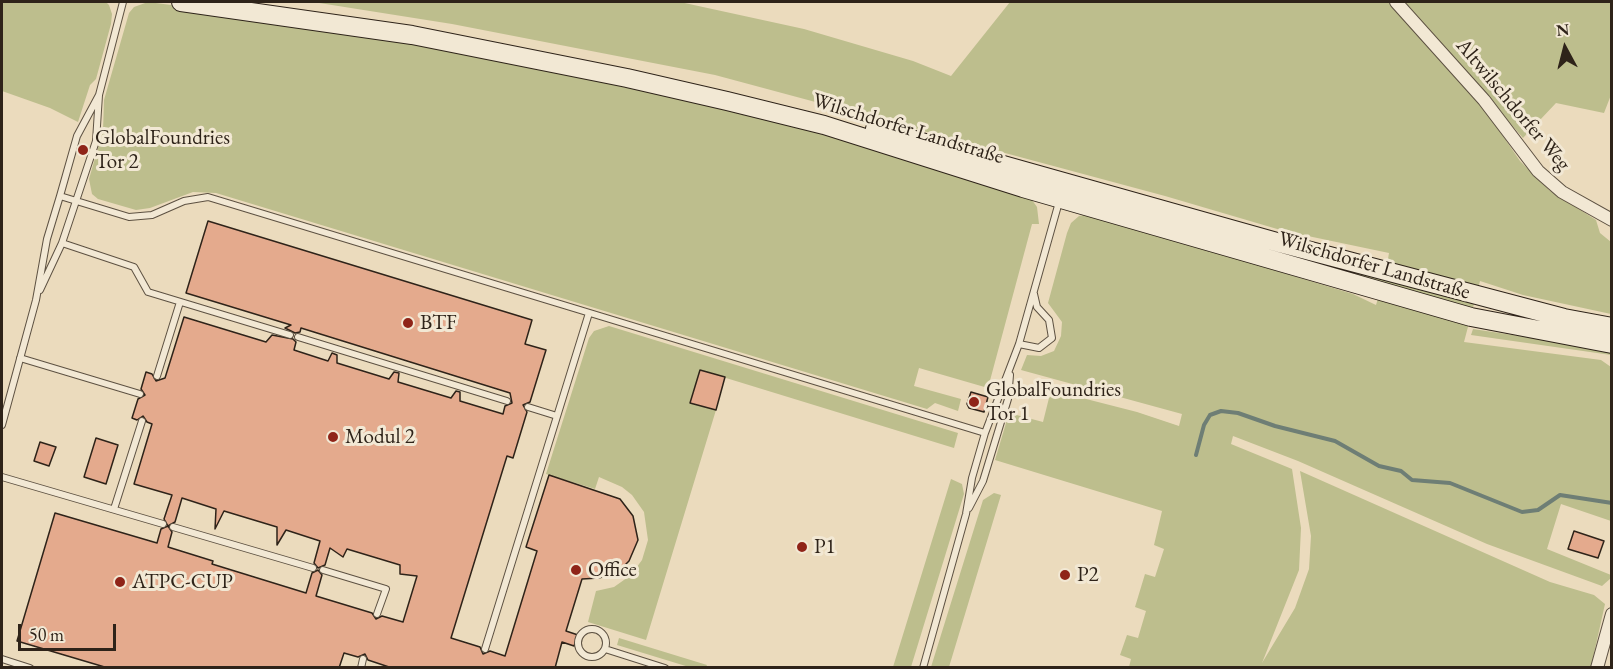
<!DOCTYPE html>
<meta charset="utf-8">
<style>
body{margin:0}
#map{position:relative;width:1613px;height:669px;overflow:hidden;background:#ebdbbd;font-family:"EB Garamond",serif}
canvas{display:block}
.frame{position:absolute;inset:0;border:3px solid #2e2319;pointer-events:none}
.north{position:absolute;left:1535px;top:18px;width:60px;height:60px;-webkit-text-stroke:4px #f2e8d4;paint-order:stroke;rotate:353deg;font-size:16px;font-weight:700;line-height:24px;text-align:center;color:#2e2319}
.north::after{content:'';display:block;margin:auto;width:21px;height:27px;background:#2e2319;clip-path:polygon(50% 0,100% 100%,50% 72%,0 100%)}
.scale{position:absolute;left:18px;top:624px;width:98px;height:27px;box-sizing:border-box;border:3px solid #2e2319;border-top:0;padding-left:8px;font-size:18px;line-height:21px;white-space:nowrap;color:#2e2319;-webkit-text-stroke:4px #f2e8d4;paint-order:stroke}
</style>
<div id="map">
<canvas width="1613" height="669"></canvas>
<div class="frame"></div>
<div class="north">N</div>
<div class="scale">50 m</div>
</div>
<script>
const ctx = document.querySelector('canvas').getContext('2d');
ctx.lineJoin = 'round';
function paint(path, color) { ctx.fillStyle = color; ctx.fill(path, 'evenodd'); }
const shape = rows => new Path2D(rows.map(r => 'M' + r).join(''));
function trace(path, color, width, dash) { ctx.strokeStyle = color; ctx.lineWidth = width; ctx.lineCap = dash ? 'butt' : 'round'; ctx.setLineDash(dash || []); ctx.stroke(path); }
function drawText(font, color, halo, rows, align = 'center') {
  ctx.font = font + ' "EB Garamond",serif'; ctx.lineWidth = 6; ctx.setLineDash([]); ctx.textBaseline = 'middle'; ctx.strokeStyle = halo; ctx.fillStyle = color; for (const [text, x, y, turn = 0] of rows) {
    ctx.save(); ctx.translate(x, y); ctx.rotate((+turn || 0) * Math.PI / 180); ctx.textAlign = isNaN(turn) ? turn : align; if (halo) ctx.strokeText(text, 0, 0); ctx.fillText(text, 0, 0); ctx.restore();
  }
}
paint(shape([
 [2,2,106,2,109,5,112,14,111,24,96,79,90,85,78,122,50,108,2,91],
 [148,2,311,23,459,49,804,127,1032,200,1037,207,1039,224,1032,224,988,388,919,368,914,386,961,399,958,411,935,403,927,409,216,193,193,192,150,208,136,210,98,199,92,194,89,179,103,131,104,100,129,13,134,7],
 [313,2,680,2,804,29,913,61,951,76,1010,2,1389,2,1486,111,1520,161,1549,190,1596,220,1600,233,1611,242,1611,314,1523,295,1480,281,1464,342,1601,360,1611,367,1611,521,1561,504,1547,549,1611,575,1611,578,1602,586,1487,544,1298,461,1233,436,1231,444,1292,469,1301,528,1299,570,1262,663,1295,608,1309,569,1311,536,1300,471,1550,582,1594,595,1605,604,1591,667,1129,667,1131,659,1120,655,1127,635,1138,638,1146,611,1135,607,1145,574,1155,577,1164,549,1154,545,1162,511,995,460,1009,413,1043,422,1051,390,1137,412,1179,426,1182,414,1021,370,1027,355,1041,356,1054,351,1061,336,1062,322,1048,303,1067,233,1071,223,1079,216,1090,214,1353,294,1376,305,1382,285,1086,199,1386,271,1389,253,1284,231,1165,196,715,75,452,24],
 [1407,2,1611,2,1611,95,1604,113,1556,103,1523,138,1406,4],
 [609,326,958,433,954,448,700,370,690,403,716,410,646,640,588,622,596,591,614,587,631,575,642,560,648,540,644,512,632,495,622,487,599,477,595,489,546,474,589,338,594,331],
 [1473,329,1611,350,1611,355,1471,335],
 [951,479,962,484,964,494,911,667,893,667],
 [994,493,1001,495,949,667,931,667,983,500],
 [619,638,707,665,706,667,689,667,617,645]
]), '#bdbe8d');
trace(shape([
 [1196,455,1204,425,1210,415,1221,411,1238,413,1275,426,1335,441,1379,466,1401,471,1412,480,1450,483,1522,512,1538,510,1560,495,1612,503]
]), '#6e7e75', 4);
const building = shape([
 [208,221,532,320,525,344,546,350,530,402,523,405,527,412,513,458,507,456,451,638,480,647,483,654,490,651,505,656,537,551,526,547,549,475,620,499,633,516,638,540,629,561,618,572,599,578,582,579,566,631,578,635,574,646,562,642,555,668,392,668,368,660,365,654,358,657,344,653,339,668,108,668,17,641,55,513,157,543,161,529,168,526,164,519,172,495,134,484,152,424,147,422,143,416,137,420,132,418,138,399,145,395,141,389,146,372,152,374,156,381,165,378,184,317,266,342,272,335,293,339,296,342,294,350,328,361,332,353,337,355,337,363,389,379,394,372,399,373,398,382,451,398,456,391,460,392,460,401,503,414,505,406,512,403,510,393,301,328,300,332,295,333,285,328,291,325,186,293,208,221],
 [182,498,216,509,215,529,224,511,277,527,277,545,286,530,320,541,314,563,318,568,325,565,330,548,343,557,347,549,400,565,400,574,417,576,403,622,382,616,376,619,372,613,316,596,322,575,318,570,312,573,306,593,212,564,213,561,168,547,172,532,168,526,175,522,182,498],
 [700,370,725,377,716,410,690,403,700,370],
 [971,392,988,397,984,412,969,408,967,404,971,392],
 [96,438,118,445,106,484,84,477,96,438],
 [40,442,56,447,49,466,34,461,40,442],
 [1574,531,1604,541,1598,558,1568,549,1574,531]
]);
paint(building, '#e4aa8d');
trace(building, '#2e2319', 1.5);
const lane = shape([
 [60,196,129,217,152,215,184,201,208,197,985,433],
 [62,243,134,267,148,292,290,335],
 [40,290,62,243,96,141,99,95,123,2],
 [298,337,507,401],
 [1019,344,1039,348,1052,338,1049,320,1037,307,1034,294],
 [20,358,140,394],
 [157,376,180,302],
 [528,407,557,416],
 [2,425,36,300,47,239,60,196,77,136,99,95],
 [2,477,163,524],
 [969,508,983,481,1008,399,1010,375],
 [114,509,142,421],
 [173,527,313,568],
 [323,570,386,589,377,614],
 '578 643a14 14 0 1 1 28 0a14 14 0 1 1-28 0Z',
 [485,649,589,313],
 [605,649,665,668],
 [2,659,30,668],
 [361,668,363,659],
 [923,668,966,514,972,478,985,433,1019,344,1059,202]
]);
const street = shape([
 [1396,2,1484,100,1538,171,1562,192,1612,220],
 [1597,668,1612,614]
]);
const secondary = shape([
 [181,2,412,35,627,78,727,101,824,125,1023,188,1471,317,1612,344],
 [875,129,1280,243,1564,318,1612,327]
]);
trace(lane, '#5d5142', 8);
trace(street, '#5d5142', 14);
trace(secondary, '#2e2319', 20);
trace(lane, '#f2e8d4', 6);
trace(street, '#f2e8d4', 12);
trace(secondary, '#f2e8d4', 18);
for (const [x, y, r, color] of [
 [83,150,6,"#8f2418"],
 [408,323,6,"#8f2418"],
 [974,402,6,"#8f2418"],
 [333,437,6,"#8f2418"],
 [802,547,6,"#8f2418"],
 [576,570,6,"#8f2418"],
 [1065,575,6,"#8f2418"],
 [120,582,6,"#8f2418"]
]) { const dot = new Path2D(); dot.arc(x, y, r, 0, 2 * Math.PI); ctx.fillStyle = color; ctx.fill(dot); trace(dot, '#f2e8d4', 2); }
drawText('21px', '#2e2319', '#f2e8d4', [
 ["Altwilschdorfer Weg",1513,105,50],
 ["Wilschdorfer Landstraße",908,129,17],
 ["Wilschdorfer Landstraße",1374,266,16]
]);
drawText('21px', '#2e2319', '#f2e8d4', [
 ["GlobalFoundries",95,138],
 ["Tor 2",95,162],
 ["BTF",420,323],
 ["GlobalFoundries",986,390],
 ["Tor 1",986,414],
 ["Modul 2",345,437],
 ["P1",814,547],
 ["Office",588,570],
 ["P2",1077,575],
 ["ATPC-CUP",132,582]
], 'left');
</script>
